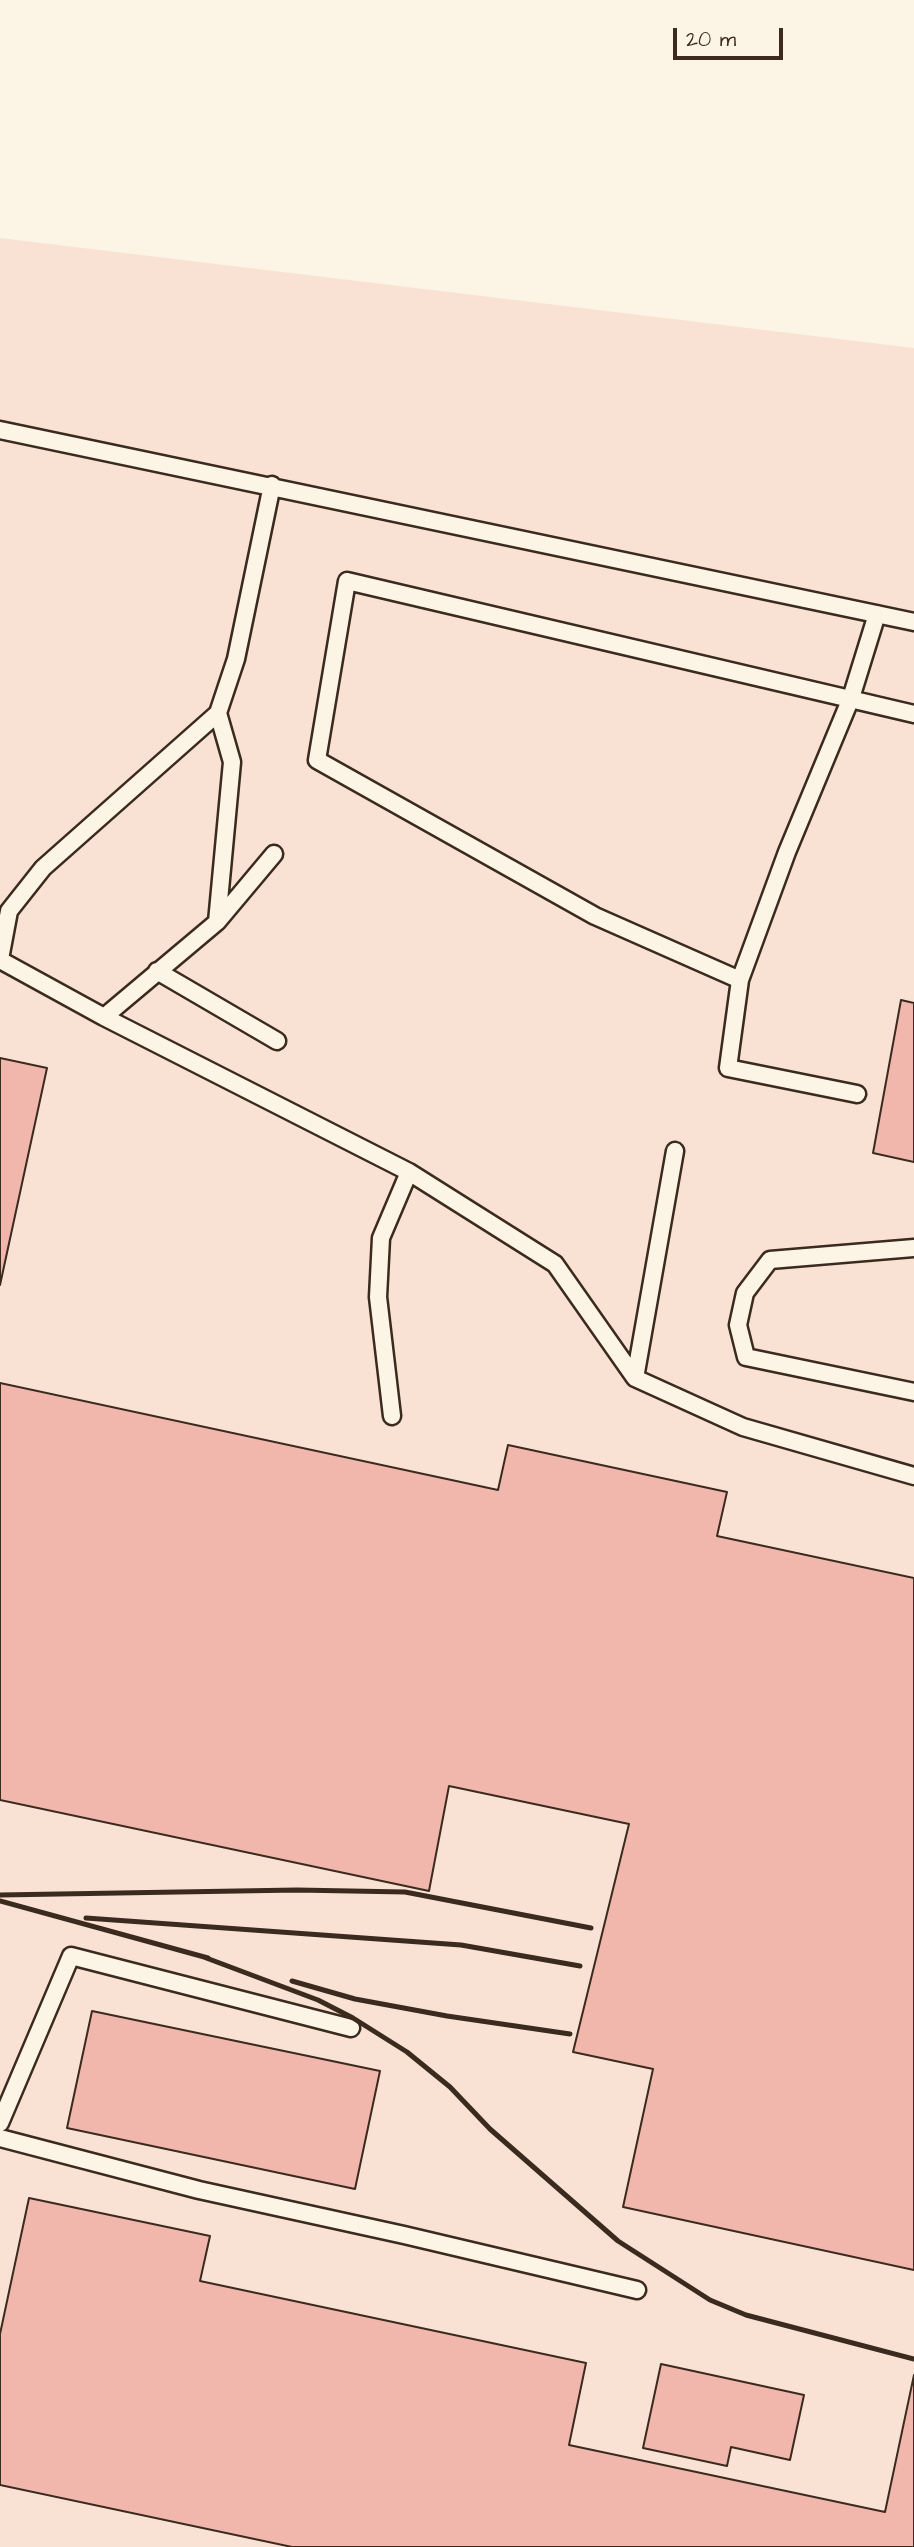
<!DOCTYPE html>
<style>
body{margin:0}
#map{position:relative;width:914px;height:2547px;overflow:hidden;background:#fcf5e5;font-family:"Architects Daughter",sans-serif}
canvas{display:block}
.scale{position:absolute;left:673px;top:28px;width:110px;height:32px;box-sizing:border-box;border:4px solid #3b2a1e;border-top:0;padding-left:9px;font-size:21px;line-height:24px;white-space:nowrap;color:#3b2a1e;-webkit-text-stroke:5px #fcf5e5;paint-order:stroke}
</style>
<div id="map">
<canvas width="914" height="2547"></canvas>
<div class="scale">20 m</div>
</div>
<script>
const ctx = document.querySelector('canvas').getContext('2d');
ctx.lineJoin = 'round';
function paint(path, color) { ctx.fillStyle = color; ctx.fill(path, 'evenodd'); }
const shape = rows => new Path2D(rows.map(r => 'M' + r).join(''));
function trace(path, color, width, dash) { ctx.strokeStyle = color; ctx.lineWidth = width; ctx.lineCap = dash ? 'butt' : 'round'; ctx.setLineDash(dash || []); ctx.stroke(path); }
paint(shape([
 [0,238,914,348,914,2547,0,2547]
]), '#f9e2d4');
const building = shape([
 [901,1000,914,1003,914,1162,873,1153,901,1000],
 [0,1058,47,1068,0,1285,0,1058],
 [0,1383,498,1490,508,1445,727,1492,717,1536,914,1578,914,2270,623,2207,653,2069,573,2052,629,1824,449,1786,429,1891,0,1800,0,1383],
 [92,2011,380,2071,355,2189,67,2128,92,2011],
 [29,2198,210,2236,200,2281,586,2363,569,2445,885,2512,914,2375,914,2547,292,2547,0,2485,0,2334,29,2198],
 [661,2364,804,2395,790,2460,731,2447,727,2466,643,2448,661,2364]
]);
paint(building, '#f1b6ac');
trace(building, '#3b2a1e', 2);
const service = shape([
 [0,430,914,622],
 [217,922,274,854],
 [0,959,9,911,43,868,218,713,236,659,272,485],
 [0,960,104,1017,409,1172,381,1238,378,1297,392,1416],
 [157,971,277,1041],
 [740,980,595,916,317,760,347,581,914,714],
 [104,1017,217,922,232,762,218,713],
 [857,1094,728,1068,740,980,787,852,851,698,877,614],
 [409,1172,555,1264,635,1378,743,1427,914,1476],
 [914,1248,770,1260,745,1293,738,1325,746,1357,914,1392],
 [635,1378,675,1151],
 [0,2123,71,1956,351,2028],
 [0,2138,199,2190,404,2235,637,2290]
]);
trace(service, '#3b2a1e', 21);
trace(service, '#fcf5e5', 16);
trace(shape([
 [0,1895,297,1890,405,1892,591,1928],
 [0,1901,208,1958],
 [86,1918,461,1945,580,1966],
 [201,1956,318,2000,353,2018,407,2052,450,2087,490,2129,618,2241,710,2300,746,2315,914,2359],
 [292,1981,355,1999,447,2016,570,2034]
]), '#3b2a1e', 5);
</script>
